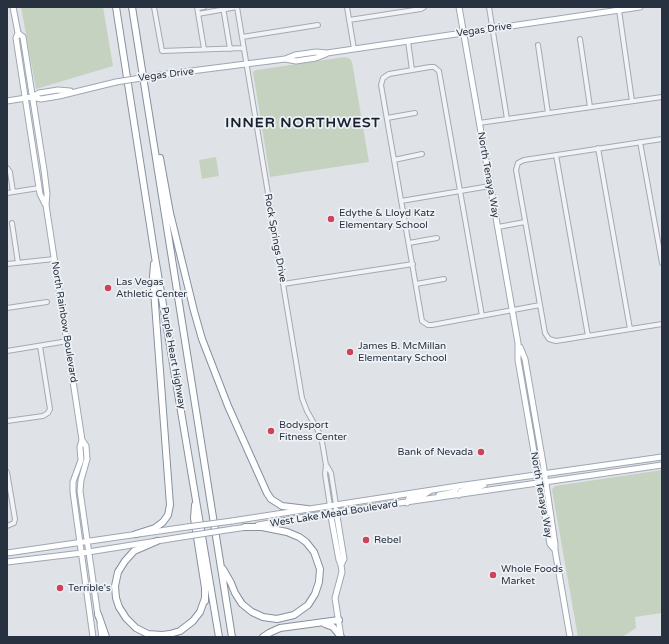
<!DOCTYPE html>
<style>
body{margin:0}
#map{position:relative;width:669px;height:644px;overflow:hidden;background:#dfe3e8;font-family:"Varela Round",sans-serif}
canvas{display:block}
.frame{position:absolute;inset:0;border:8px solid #28313f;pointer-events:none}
</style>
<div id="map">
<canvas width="669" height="644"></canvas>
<div class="frame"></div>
</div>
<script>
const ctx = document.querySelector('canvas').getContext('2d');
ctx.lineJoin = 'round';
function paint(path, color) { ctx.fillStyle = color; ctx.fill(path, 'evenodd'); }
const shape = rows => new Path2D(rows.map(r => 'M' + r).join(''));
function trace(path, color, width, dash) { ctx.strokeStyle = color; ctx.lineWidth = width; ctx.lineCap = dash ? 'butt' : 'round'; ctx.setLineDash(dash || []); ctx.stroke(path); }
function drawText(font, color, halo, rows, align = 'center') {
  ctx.font = font + ' "Varela Round",sans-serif'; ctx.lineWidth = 3.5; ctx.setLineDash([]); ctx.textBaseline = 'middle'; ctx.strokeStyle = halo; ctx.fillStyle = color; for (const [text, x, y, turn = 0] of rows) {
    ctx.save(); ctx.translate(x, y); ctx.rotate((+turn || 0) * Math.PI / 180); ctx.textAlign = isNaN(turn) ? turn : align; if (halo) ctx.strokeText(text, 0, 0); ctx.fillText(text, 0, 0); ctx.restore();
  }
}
paint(shape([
 [21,7,103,7,113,66,36,89],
 [345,57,350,59,352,62,369,162,270,177,253,72,256,70],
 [216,157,219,176,202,179,199,160],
 [662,470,662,613,635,617,636,628,622,637,578,637,552,490,553,488,555,486]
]), '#c5d2c0');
const minor = shape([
 [154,7,162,51,244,48],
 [197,7,204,49],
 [223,7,230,49],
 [237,7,302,398,307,411,321,436,326,465,325,474,330,506],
 [347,7,354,49],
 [489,7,507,119],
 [198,8,204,7],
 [619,10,632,101],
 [198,14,237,7],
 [349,20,421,9,424,7],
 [242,37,318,25],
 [580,39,590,107],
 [408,41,412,70],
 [538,45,548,113],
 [387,118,415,113],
 [479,123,662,97],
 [662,139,524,160,518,163,516,170,545,333,549,339,556,341,662,324],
 [640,142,662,263],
 [598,148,630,329],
 [556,155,588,336],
 [394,160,422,154],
 [7,168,10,172,13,192],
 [7,193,39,188],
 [401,201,490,186],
 [12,223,18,263],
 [498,227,525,222],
 [409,243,437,238],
 [7,264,54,259],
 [283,284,413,264],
 [416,284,444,279],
 [7,308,47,302],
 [482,316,439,71,434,67,430,67,389,74,383,78,381,85,422,321,428,325,432,325,540,305],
 [7,351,68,341],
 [7,421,43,416,48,413,50,409,40,346],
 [327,466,331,473,336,505],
 [7,472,15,519,14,523,7,526]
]);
const major = shape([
 [13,7,18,33,16,38,40,194,45,204],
 [459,7,518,343,518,360,550,544,555,550],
 [18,33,23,37,44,170,47,194,46,205,82,440,86,446,87,459,81,480,80,491,98,616],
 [285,59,295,55,316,52,327,53,640,7],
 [160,75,285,59,296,61,316,58,326,54],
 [32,97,39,93,58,90,70,91],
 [7,101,32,97,41,99,59,96,116,82],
 [520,347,525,359,543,463,555,544,555,550,570,637],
 [82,440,80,447,81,460,73,482,73,492,93,637],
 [439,495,454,492,458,486],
 [459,495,461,491,475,488,484,485],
 [407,503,409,498,422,496,430,491],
 [336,510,344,559,341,565,342,572,335,598,341,637],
 [330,511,339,560,341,565],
 [232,521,458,486,662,457],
 [258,525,330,513,662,465],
 [233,529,248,527],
 [7,553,187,527],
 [7,562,82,553,188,536],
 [100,624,102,637]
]);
const highway = shape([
 [116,7,155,257,219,637],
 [132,7,232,637],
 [160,158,170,213,194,311,202,339,228,406,267,493,271,499,282,506,307,509],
 [195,505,194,518,205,588,205,601],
 [136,534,155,528,163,522,168,515,170,505,153,277,154,264],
 [157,541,134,551,125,561,118,572,115,586,116,598,119,607,126,618,136,628,148,634,162,635,170,634,180,631,193,621,200,612,205,598],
 [223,569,231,583,235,593,242,604,252,612,263,617,277,619,294,615,308,605,315,594,319,582,320,569,314,552,306,542,299,537,287,532,262,527,245,527],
 [98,614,106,637],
 [325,624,333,627,341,637],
 [263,637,269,633,280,628,339,620]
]);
trace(minor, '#a4aab2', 6);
trace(major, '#9ea7b4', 7);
trace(highway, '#86909f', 8);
trace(minor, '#f2f3f7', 4);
trace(major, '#fff', 5);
trace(highway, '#fff', 6);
const majorBridge = shape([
 [116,82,160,75],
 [187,527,232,521],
 [188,536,233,529]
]);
trace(majorBridge, '#9ea7b4', 7, []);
trace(majorBridge, '#fff', 5);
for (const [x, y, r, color] of [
 [331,219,4,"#ce4359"],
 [108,288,4,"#ce4359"],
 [350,352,4,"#ce4359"],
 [271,431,4,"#ce4359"],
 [481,452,4,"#ce4359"],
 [366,540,4,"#ce4359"],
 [493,575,4,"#ce4359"],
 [60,588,4,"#ce4359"]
]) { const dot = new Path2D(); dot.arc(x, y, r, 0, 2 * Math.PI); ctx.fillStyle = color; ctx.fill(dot); trace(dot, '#eef2f6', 1.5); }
drawText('10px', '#28313f', '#eef2f6', [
 ["Vegas Drive",484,30,-8],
 ["Vegas Drive",166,75,-7],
 ["North Tenaya Way",488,175,80],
 ["Rock Springs Drive",275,238,80],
 ["North Rainbow Boulevard",64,322,81],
 ["Purple Heart Highway",173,358,80],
 ["North Tenaya Way",541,495,80],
 ["West Lake Mead Boulevard",334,514,-9]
]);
drawText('10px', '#28313f', '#eef2f6', [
 ["Edythe & Lloyd Katz",339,213],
 ["Elementary School",339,225],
 ["Las Vegas",116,282],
 ["Athletic Center",116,294],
 ["James B. McMillan",358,346],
 ["Elementary School",358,358],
 ["Bodysport",279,425],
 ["Fitness Center",279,437],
 ["Bank of Nevada",473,452,"right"],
 ["Rebel",374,540],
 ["Whole Foods",501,569],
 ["Market",501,581],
 ["Terrible's",68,588]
], 'left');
ctx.letterSpacing = '1px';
drawText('bold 14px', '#1a2230', '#eef2f6', [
 ["INNER NORTHWEST",303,123]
]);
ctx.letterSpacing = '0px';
</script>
